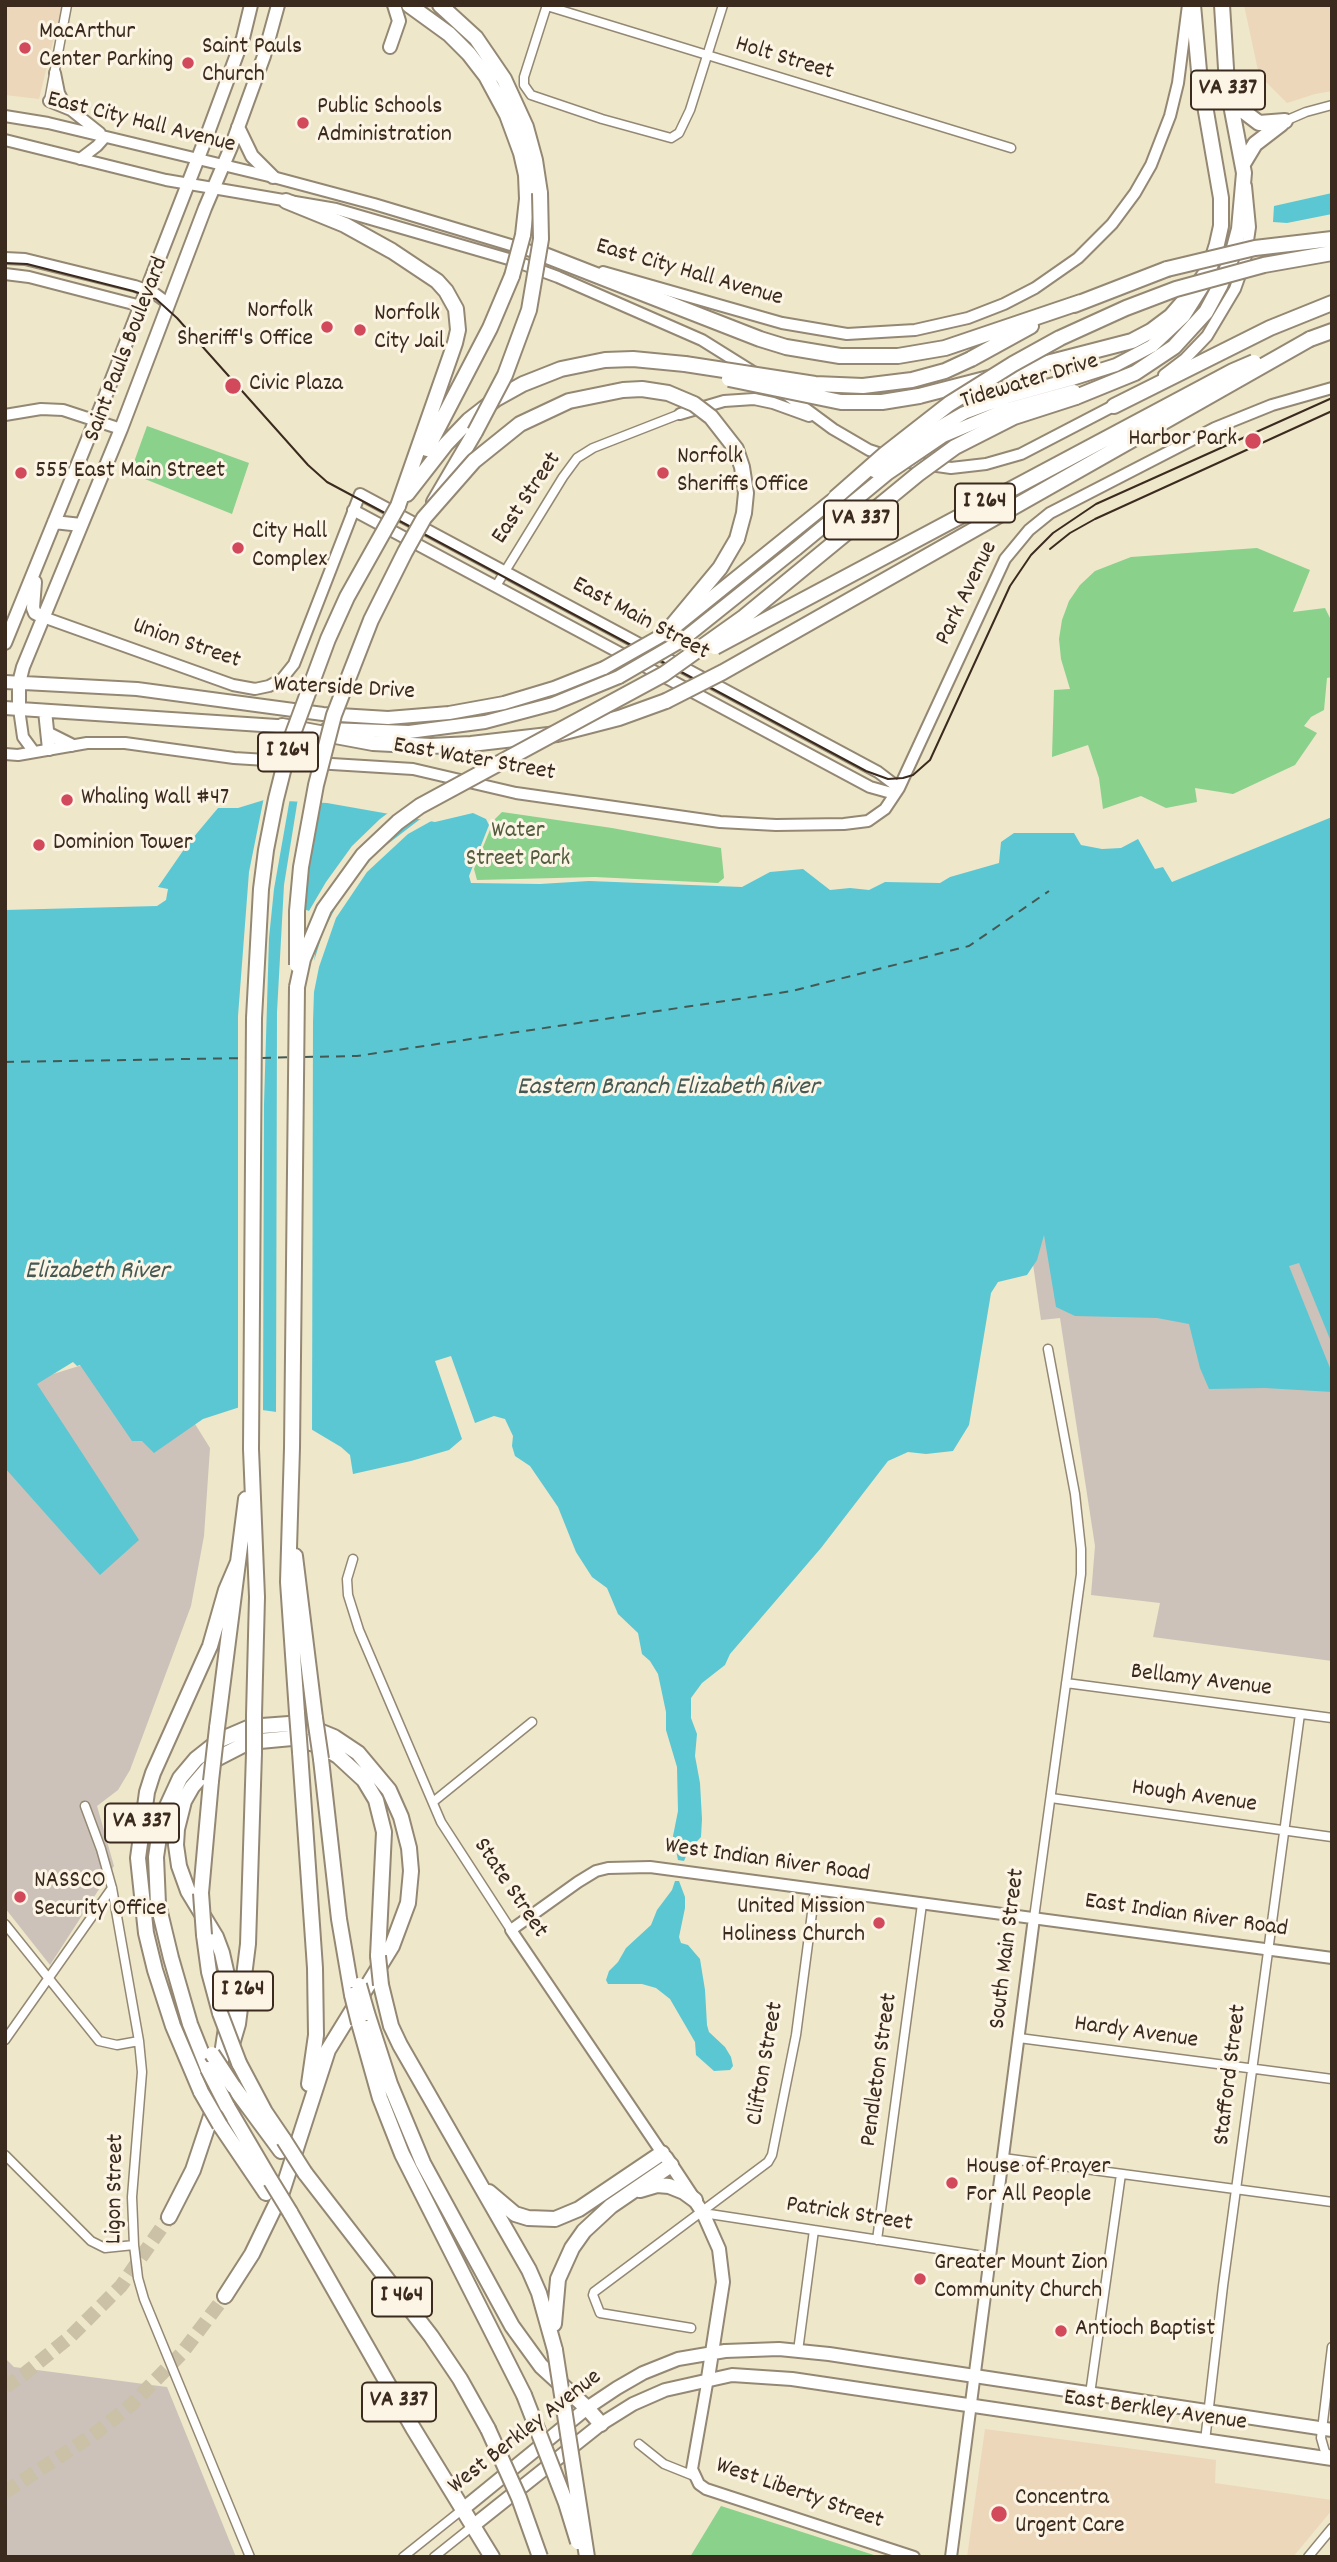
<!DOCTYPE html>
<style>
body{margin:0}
#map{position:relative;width:1337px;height:2562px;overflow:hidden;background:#eee7c9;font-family:Dekko,sans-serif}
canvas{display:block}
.frame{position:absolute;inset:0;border:7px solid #3b2a1e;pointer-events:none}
</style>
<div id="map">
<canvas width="1337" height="2562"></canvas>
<div class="frame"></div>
</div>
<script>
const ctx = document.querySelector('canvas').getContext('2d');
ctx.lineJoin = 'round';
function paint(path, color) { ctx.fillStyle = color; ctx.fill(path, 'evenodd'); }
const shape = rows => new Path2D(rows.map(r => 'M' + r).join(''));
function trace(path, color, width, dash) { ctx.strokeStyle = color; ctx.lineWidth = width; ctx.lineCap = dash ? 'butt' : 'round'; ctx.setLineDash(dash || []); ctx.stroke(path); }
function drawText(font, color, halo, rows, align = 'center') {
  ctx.font = font + ' Dekko,sans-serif'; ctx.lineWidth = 6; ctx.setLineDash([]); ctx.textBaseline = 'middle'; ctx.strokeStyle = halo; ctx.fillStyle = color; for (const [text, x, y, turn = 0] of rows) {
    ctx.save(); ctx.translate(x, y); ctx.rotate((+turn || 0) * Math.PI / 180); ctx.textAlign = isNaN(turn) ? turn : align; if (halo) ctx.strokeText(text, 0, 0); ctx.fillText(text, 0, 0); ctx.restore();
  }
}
paint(shape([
 [5,5,62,5,39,99,5,95],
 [1244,5,1332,5,1332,91,1315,94,1287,103,1259,75],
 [985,2429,1216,2460,1215,2483,1332,2500,1332,2510,1293,2557,967,2557]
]), '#edd7bb');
paint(shape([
 [1027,1222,1332,1222,1332,1661,1153,1637,1160,1603,1091,1595,1095,1546,1060,1318,1041,1320],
 [95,1361,195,1424,210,1448,204,1536,191,1606,130,1770,118,1790,97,1806,114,1866,50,1965,5,1908,5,1389],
 [5,2358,14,2367,167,2387,236,2557,5,2557]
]), '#ccc2b9');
paint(shape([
 [147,426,249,463,232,514,130,473],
 [1257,548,1310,570,1293,612,1325,608,1330,618,1332,677,1327,678,1324,710,1311,717,1304,726,1317,733,1295,765,1233,794,1195,788,1197,802,1166,808,1141,796,1103,809,1099,778,1088,745,1052,757,1054,690,1070,689,1061,659,1059,639,1062,620,1069,601,1080,585,1095,571,1131,557],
 [502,812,612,828,721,848,724,878,718,883,595,877,477,880,474,869,494,820],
 [721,2506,880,2557,690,2557]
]), '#8ad18b');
paint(shape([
 [1332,193,1332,214,1287,223,1273,222,1274,206],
 [264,800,327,803,435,822,473,813,486,819,489,825,469,876,471,883,540,884,589,881,742,887,770,872,803,869,830,890,850,888,869,890,885,882,940,883,950,877,999,863,1001,842,1014,833,1074,833,1081,845,1102,849,1121,848,1138,839,1155,869,1163,867,1172,882,1332,817,1332,1344,1299,1263,1289,1266,1332,1373,1332,1392,1265,1388,1209,1389,1200,1368,1189,1324,1157,1318,1075,1316,1056,1307,1044,1235,1037,1260,1027,1275,998,1282,991,1293,969,1425,953,1451,926,1454,908,1452,888,1461,821,1548,730,1654,725,1665,702,1683,691,1698,691,1718,697,1734,695,1756,700,1783,702,1819,701,1837,688,1851,684,1861,678,1860,673,1836,678,1811,677,1767,666,1730,666,1712,658,1674,650,1661,642,1654,638,1633,618,1614,607,1588,592,1577,576,1552,558,1507,530,1466,515,1456,512,1446,513,1436,505,1419,494,1416,475,1423,451,1356,435,1361,462,1439,449,1450,411,1461,353,1474,350,1455,341,1447,284,1413,240,1407,203,1419,154,1453,142,1441,132,1441,80,1365,77,1366,73,1362,37,1384,139,1540,100,1575,5,1468,5,910,157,906,166,900,168,889,158,887,187,845,218,808,238,808],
 [675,1881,679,1881,685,1897,685,1908,679,1937,681,1943,688,1945,700,1959,705,1990,707,2025,709,2032,725,2047,731,2057,733,2066,730,2070,714,2071,696,2055,695,2042,670,1999,656,1988,642,1984,608,1984,606,1980,609,1971,618,1962,626,1948,651,1925,657,1910,672,1890]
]), '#5bc7d3');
paint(shape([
 [264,797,290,798,274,889,269,938,264,1104,263,1414,238,1412,238,1016,249,872],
 [298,798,318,799,304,893,304,909,309,911,326,882,352,846,380,819,392,810,419,815,405,824,362,864,328,916,316,947,314,961,323,932,341,897,376,853,419,820,426,817,435,819,408,834,367,872,336,918,319,967,314,992,313,1022,312,1435,282,1417,276,1416,277,1012,284,885]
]), '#eee7c9');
trace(shape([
 [304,1057,357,1056,792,991,969,946,1049,891],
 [262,1058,291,1057],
 [5,1062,249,1058]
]), '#455954', 2, [9, 7]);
trace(shape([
 [5,2387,23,2375,71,2336,121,2286,169,2217],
 [5,2492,93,2435,131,2405,182,2353,225,2296]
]), '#cac1a7', 14, [14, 7]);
const street = shape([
 [547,5,524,77,524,85,531,95,602,119,671,138,679,133,690,110,723,5],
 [547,6,1011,148],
 [49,101,67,5],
 [1285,121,1306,112,1332,105],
 [496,586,563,477,577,458,593,448,680,414],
 [353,1559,347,1579,348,1595,359,1630,441,1822,511,1930],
 [1066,1683,1332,1718],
 [1051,1798,1332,1837],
 [433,1802,532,1722],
 [85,1806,101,1849,112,1888,139,2041,142,2072,132,2197,134,2245,138,2278,144,2299,250,2557],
 [1034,1918,1081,1574,1081,1549,1075,1494,1048,1349],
 [5,1924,99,2041,117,2045,139,2041],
 [1019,2038,1332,2079],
 [5,2040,112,1888],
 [5,2155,91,2241,105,2248,134,2245],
 [1003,2158,1332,2202],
 [703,2213,990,2257],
 [877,2240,922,1904],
 [691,2328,600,2313,593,2295,594,2292,768,2162,772,2155,796,2035,815,1890],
 [1332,2347,1321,2438,1325,2452,1332,2457],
 [798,2351,814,2230],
 [1090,2394,1121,2174],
 [1205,2441,1223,2286,1300,1714],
 [639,2444,664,2464,694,2476],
 [403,2557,463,2509],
 [434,2557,474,2525],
 [1308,2557,1332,2528]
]);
const secondary = shape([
 [55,73,59,93,66,107],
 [49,101,71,110,100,133],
 [5,116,48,123,273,177,374,204,544,255],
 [5,140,166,180,336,209,512,260,558,277,702,340,758,375],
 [80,159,97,146,105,137],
 [5,258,25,259,135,286,154,293,169,304],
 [603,272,782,323,847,334,915,330,968,318,1004,304,1035,288,1078,258,1112,224,1135,193,1151,165,1170,116,1178,83,1188,5],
 [5,274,29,277,141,306],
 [1164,375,1185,359,1207,336,1235,289,1245,261,1250,227,1246,186],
 [783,392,833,429,869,450,902,461,951,468,986,464,1021,454,1121,402],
 [680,414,724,401,754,399,773,403,809,416],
 [5,415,41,409,63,410,121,429],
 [353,510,870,787,895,794],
 [43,617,233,685,255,689,269,686,282,679,294,664,360,494,878,772,899,788],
 [19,709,23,737,34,752],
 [5,754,18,755,87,743,125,743,234,758,413,769,516,793,720,822,776,825,844,824,868,821,885,809,899,788,1005,559,1029,530,1050,513,1215,428,1272,405,1332,388],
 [662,2153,511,1930,578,1882,596,1871,608,1868,650,1867,1332,1958],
 [708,2378,692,2469,699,2484,706,2489,914,2557],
 [951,2557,1034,1918]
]);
const primary = shape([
 [390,47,399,21,394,5],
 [238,127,252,156,273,177],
 [1072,379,1116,365,1152,346,1184,316,1206,281],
 [54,522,81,525],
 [35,582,33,608,35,613,43,617],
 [675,627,835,498],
 [681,641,796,549],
 [5,643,105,397,209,130,243,38,251,5],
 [5,682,137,689,323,714,388,718,449,713,504,703,554,688,604,668],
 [5,708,292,727],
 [19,709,19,683,23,667,121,429,205,208,231,147,264,56,278,5],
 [45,711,49,749],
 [327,729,409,732,485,722,553,704,619,677],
 [49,734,71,745],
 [666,2157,703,2213,719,2249,723,2282,708,2378],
 [463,2509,587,2408,617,2388,643,2373,678,2359,725,2351,779,2349,829,2354,1332,2430],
 [474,2525,601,2424,633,2404,665,2390,732,2375,792,2379,1332,2459]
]);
const highway = shape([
 [409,5,449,34,469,54,486,76,507,115,521,153,526,175,527,199,523,235],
 [440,5,476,38,504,79,526,127,535,160,540,193],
 [1230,101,1259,123,1285,121],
 [1243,164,1255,144,1281,124],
 [286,201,345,225,392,251,437,281,446,291,456,309,458,330,455,343,398,506],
 [542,254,760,339,786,347,840,356,898,356,945,348,1081,302],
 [1074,305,1167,269],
 [1310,339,1332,331],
 [971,359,1031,326],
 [919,396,1132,341,1151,331,1171,316,1197,286,1210,267,1217,244,1221,226,1221,198,1199,71,1193,5],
 [1076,397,1135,373,1174,347,1206,312,1220,286,1231,259,1239,229,1244,173,1227,84,1222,5],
 [1114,406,1270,328,1332,303],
 [427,449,490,328,512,276],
 [407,494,446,444,469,420,496,399,523,384,561,369,605,360,633,359,685,364],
 [434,502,475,432],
 [666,633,720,568,737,539],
 [282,726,373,743,431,746,471,744,557,734,619,718,666,701],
 [297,987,292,1448,288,1582,297,1713],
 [254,1018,251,1449,257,1597,254,1715],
 [295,1556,315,1718],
 [217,1728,246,1499],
 [300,1752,315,1968,316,2035,309,2084],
 [321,1759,339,1919,352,1995],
 [201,1893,211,1781],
 [204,1935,209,1972,220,2013],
 [381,1985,391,2026,400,2045,529,2270,539,2293,555,2350],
 [367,2013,390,2084,423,2163,512,2326,541,2366,587,2408,601,2424],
 [359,2023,380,2098,402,2154,524,2395],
 [230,2051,238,2024,248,1944,254,1753],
 [239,2063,265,2112,284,2140],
 [208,2069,190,2024,171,1958,158,1904,156,1857,162,1817,180,1778,196,1759,220,1740,248,1728,262,1726,289,1724,312,1728,334,1737,358,1753,389,1790,401,1817,409,1848,411,1871,408,1903,392,1946,328,2050,282,2192,252,2254,225,2296],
 [233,2086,281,2151],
 [201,2092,173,2026,155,1970,146,1933,138,1858,147,1792,153,1773,210,1646,226,1590,238,1562],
 [227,2106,271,2181],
 [214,2107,229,2008,229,1984,222,1953,216,1937,188,1891,179,1866,176,1845,177,1829,184,1801,192,1787,216,1759,249,1742,292,1738,322,1746,338,1756,364,1780,376,1800,384,1832,378,1956],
 [220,2125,266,2193],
 [305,2173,431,2336,460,2379,488,2429],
 [640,2190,657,2185,669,2186,684,2192,695,2200],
 [489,2192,515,2214,528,2218,555,2219,579,2209,662,2153],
 [290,2212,413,2428,492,2557],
 [169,2217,193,2170,215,2104],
 [554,2324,558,2279,572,2248,584,2231,611,2206,671,2165]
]);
trace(street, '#948874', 11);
trace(secondary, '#948874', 14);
trace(primary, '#948874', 16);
trace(highway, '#948874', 18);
trace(street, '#fff', 8);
trace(secondary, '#fff', 10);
trace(primary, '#fff', 12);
trace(highway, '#fff', 14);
trace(shape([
 [5,263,27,264,133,291,156,299,177,318,308,465,327,482,866,771,888,779,903,778,913,775,930,760,1010,586,1031,555,1053,533,1096,504,1332,398],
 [1050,549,1070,533,1095,519,1332,411]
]), '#3b2a1e', 2);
const primaryBridge = shape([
 [874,471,917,440,964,413,1007,397,1072,379],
 [796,549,887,474,943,436,1005,410,1074,391],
 [604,668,666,633],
 [619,677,681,641]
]);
const highwayBridge = shape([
 [1167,269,1255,248,1332,239],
 [512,276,523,235],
 [685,364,815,384,863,386,912,380,945,371,971,359],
 [729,379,841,402,882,402,919,396],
 [475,432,505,375,529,310,541,239,540,193],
 [835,498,885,454,949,404,1013,364,1060,338,1126,308,1176,289,1264,265,1332,253],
 [715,647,1233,371,1254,362],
 [666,701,723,672,1310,339],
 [297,965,297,911,301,867,316,785,334,715,371,620,405,552,424,518,474,461,520,424,569,401,623,390,642,389,668,393,694,404,711,417,736,449,742,467,746,493,744,513,737,539],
 [297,987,303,959,324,909,363,855,398,822,420,806,664,674,744,617,918,474,955,447,1014,417,1076,397],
 [254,1018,261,889,266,850,276,799,291,739,328,639,347,597,398,506],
 [297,1713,300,1752],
 [315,1718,321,1759],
 [254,1753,254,1715],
 [211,1781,217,1728],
 [201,1893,204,1935],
 [378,1956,381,1985],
 [359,1985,367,2013],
 [352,1995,359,2023],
 [220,2013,239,2063],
 [212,2054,233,2086],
 [208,2069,227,2106],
 [201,2092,220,2125],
 [284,2140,305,2173],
 [271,2181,290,2212],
 [555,2350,587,2557],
 [524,2395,566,2503,578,2542],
 [488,2429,519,2498,540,2557]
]);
trace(primaryBridge, '#948874', 16, []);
trace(highwayBridge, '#948874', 18, []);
trace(primaryBridge, '#fff', 12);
trace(highwayBridge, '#fff', 14);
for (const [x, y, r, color] of [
 [25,48,7,"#d1495b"],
 [188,63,7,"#d1495b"],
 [303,123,7,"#d1495b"],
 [327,327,7,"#d1495b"],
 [360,330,7,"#d1495b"],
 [233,386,9,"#d1495b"],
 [1253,441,9,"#d1495b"],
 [21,473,7,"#d1495b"],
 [663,473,7,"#d1495b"],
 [238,548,7,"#d1495b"],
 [67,800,7,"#d1495b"],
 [39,845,7,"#d1495b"],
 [20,1897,7,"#d1495b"],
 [879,1923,7,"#d1495b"],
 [952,2183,7,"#d1495b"],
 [920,2279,7,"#d1495b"],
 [1061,2331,7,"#d1495b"],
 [999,2514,9,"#d1495b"]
]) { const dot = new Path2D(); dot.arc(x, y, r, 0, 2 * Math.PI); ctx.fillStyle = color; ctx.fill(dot); trace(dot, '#fcf5e5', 2.5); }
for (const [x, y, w] of [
 [1228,90,74],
 [985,503,60],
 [861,520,74],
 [288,752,60],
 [142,1823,74],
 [243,1991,60],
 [402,2297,60],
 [399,2402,74]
]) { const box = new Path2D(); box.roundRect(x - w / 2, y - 19.5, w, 39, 5); ctx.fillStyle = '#fcf5e5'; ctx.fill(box); trace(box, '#3b2a1e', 2); }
drawText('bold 23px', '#3b2a1e', null, [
 ["VA 337",1228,90],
 ["I 264",985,503],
 ["VA 337",861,520],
 ["I 264",288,752],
 ["VA 337",142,1823],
 ["I 264",243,1991],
 ["I 464",402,2297],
 ["VA 337",399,2402]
]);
drawText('24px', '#3b2a1e', '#fcf5e5', [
 ["MacArthur",39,34],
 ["Center Parking",39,62],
 ["Saint Pauls",202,49],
 ["Church",202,77],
 ["Public Schools",317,109],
 ["Administration",317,137],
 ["Norfolk",313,313,"right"],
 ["Sheriff's Office",313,341,"right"],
 ["Norfolk",374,316],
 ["City Jail",374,344],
 ["Civic Plaza",249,386],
 ["Harbor Park",1237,441,"right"],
 ["Norfolk",677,459],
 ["Sheriffs Office",677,487],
 ["555 East Main Street",35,473],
 ["City Hall",252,534],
 ["Complex",252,562],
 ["Whaling Wall #47",81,800],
 ["Dominion Tower",53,845],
 ["NASSCO",34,1883],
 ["Security Office",34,1911],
 ["United Mission",865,1909,"right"],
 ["Holiness Church",865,1937,"right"],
 ["House of Prayer",966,2169],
 ["For All People",966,2197],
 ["Greater Mount Zion",934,2265],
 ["Community Church",934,2293],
 ["Antioch Baptist",1075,2331],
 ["Concentra",1015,2500],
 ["Urgent Care",1015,2528]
], 'left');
drawText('24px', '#3b2a1e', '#fcf5e5', [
 ["Holt Street",784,60,17],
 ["East City Hall Avenue",141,124,14],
 ["East City Hall Avenue",689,274,16],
 ["Saint Pauls Boulevard",128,350,-69],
 ["Tidewater Drive",1030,383,-17],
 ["East Street",528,499,-56],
 ["Park Avenue",968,594,-64],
 ["East Main Street",640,620,28],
 ["Union Street",186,645,19],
 ["Waterside Drive",344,690,3],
 ["East Water Street",474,761,10],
 ["Bellamy Avenue",1201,1682,7],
 ["Hough Avenue",1194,1798,8],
 ["West Indian River Road",767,1862,8],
 ["State Street",509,1889,56],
 ["East Indian River Road",1186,1917,8],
 ["South Main Street",1009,1949,-83],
 ["Hardy Avenue",1136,2034,8],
 ["Clifton Street",767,2064,-80],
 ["Pendleton Street",881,2070,-82],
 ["Stafford Street",1232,2075,-83],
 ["Ligon Street",117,2189,-89],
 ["Patrick Street",849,2216,9],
 ["East Berkley Avenue",1155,2412,8],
 ["West Berkley Avenue",526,2433,-38],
 ["West Liberty Street",799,2495,19]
]);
drawText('24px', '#535c3f', '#fcf5e5', [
 ["Water",518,833],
 ["Street Park",518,861]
]);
drawText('italic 26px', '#455954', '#fcf5e5', [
 ["Eastern Branch Elizabeth River",668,1089],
 ["Elizabeth River",97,1273]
]);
</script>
